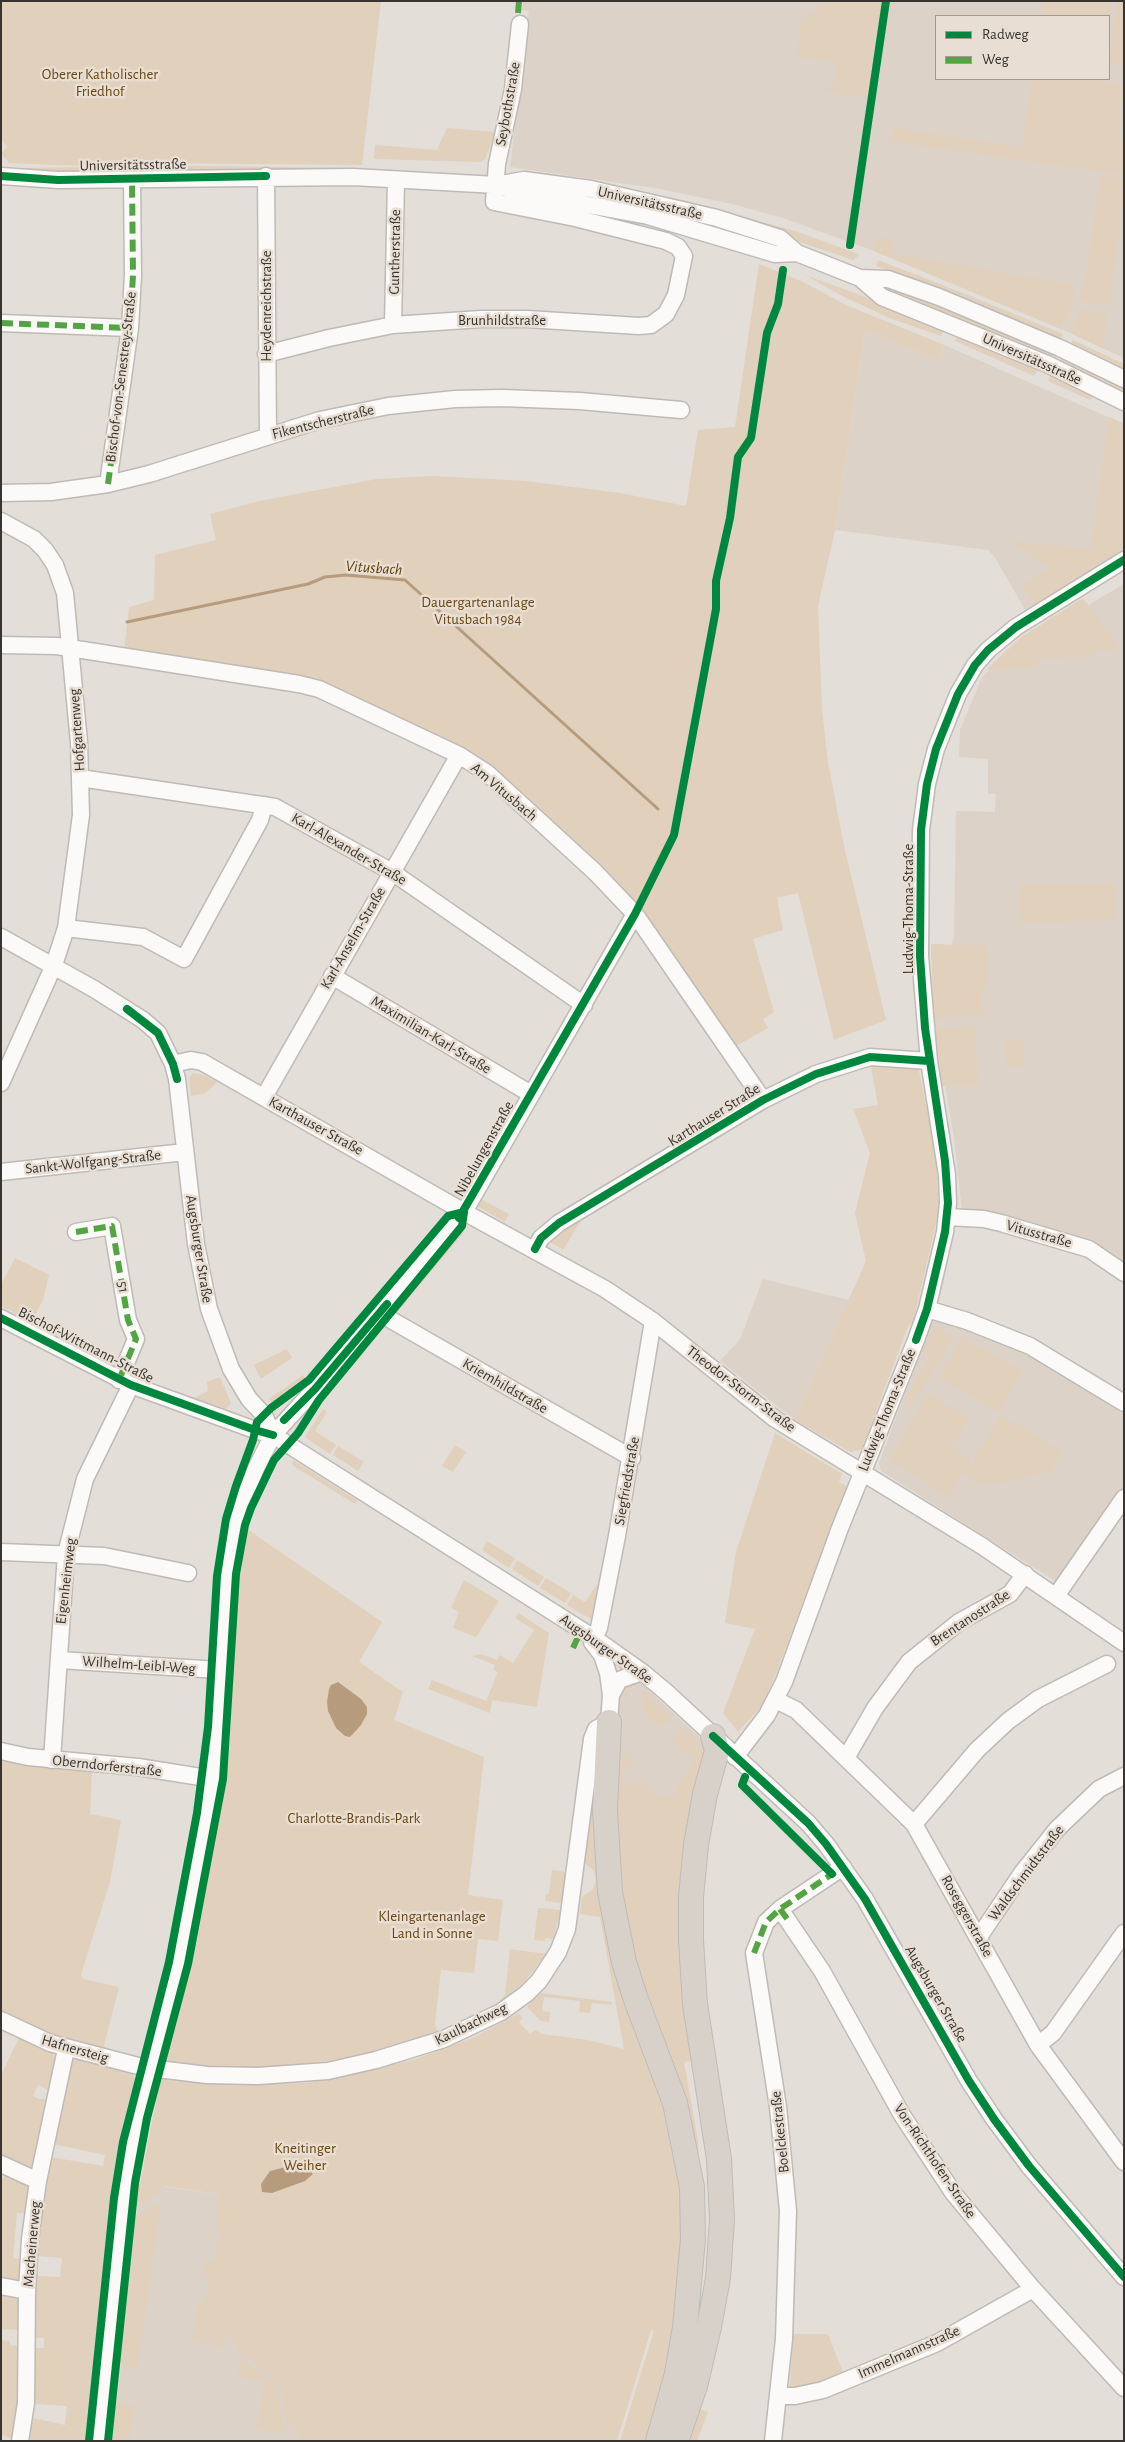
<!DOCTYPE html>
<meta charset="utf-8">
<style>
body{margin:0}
#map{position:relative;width:1125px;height:2442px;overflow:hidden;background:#e3ded8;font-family:"Alegreya Sans",sans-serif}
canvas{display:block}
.frame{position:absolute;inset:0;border:2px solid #383430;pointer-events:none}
.legend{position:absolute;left:935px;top:15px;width:175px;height:65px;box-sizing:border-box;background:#e8ded3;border:1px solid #a29a92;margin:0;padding:6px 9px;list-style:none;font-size:15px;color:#383430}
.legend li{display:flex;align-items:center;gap:10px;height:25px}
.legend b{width:25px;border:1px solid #a29a92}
</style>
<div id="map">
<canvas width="1125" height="2442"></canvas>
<div class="frame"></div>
<ul class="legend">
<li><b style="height:6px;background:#00873e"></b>Radweg</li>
<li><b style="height:6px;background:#53a544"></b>Weg</li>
</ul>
</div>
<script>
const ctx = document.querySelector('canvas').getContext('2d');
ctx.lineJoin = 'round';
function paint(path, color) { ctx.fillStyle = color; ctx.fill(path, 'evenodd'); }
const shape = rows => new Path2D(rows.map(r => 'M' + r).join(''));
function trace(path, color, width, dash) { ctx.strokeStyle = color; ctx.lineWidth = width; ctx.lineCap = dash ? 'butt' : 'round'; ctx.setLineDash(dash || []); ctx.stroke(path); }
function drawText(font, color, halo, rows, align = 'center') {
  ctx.font = font + ' "Alegreya Sans",sans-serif'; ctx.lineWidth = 5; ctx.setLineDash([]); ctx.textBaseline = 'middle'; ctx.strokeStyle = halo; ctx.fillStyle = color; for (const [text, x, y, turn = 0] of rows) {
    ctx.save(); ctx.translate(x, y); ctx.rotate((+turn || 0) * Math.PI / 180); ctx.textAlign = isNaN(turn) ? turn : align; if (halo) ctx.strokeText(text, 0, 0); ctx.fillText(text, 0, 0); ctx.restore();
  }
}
paint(shape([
 [523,1,1124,1,1124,358,1061,329,874,251,783,218,736,205,661,189,510,167,529,11,522,10],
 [936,16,1109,16,1109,79,936,79],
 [865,331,940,361,942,344,1124,424,1124,550,1027,613,994,556,988,550,835,530],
 [1124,584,1124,1266,962,1211,954,1137,934,1019,931,944,951,945,954,938,956,811,995,812,996,794,988,794,988,759,959,757,960,730,982,677,1011,650],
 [763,1279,849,1300,795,1420,720,1361,740,1339],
 [938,1321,988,1336,1026,1353,1124,1414,1124,1487,1060,1584,881,1471,879,1463,931,1323],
 [637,1679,713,1750,661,1816,610,1779,618,1692],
 [140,2183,223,2195,221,2254,336,2441,113,2441]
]), '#ddd2c7');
paint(shape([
 [1,1,381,1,362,165,155,163,84,166,9,163,1,153,7,147,1,138],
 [828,1,883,1,869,98,825,92,825,87,834,87,837,62,796,57,801,21],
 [1045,1,1112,1,1109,27,1109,16,1041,16,1043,7,1040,7],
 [1117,1,1124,1,1124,66,1109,64],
 [1032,79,1101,79,1101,81,1124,85,1119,137,1124,138,1124,175,889,141,895,128,1022,147],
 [447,128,496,132,485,159,480,162,374,159,375,145,437,150],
 [156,166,203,166,352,168,349,172,83,174,16,168],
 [1101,176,1124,179,1124,198,1109,305,1080,300,1080,286,1084,286],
 [555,178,679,199,795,231,859,254,858,256,853,260,758,228],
 [876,237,893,239,892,249,896,254,1074,285,1073,302,1061,329,874,251],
 [878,260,973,297,1063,334,1060,341,933,285,876,266],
 [759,264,801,281,846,305,942,344,940,361,865,331,835,530,818,606,822,710,828,762,844,846,886,1020,834,1040,798,893,777,898,783,930,753,939,774,1012,763,1019,768,1028,734,1047,647,919,489,768,323,685,124,651,129,607,154,600,155,555,216,540,210,514,259,501,377,479,433,476,526,481,620,493,686,506,698,430,735,427],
 [805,275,917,316,946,327,941,336,892,319,846,298],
 [885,284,997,327,1054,352,1051,360,994,333,883,291],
 [1081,309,1108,314,1103,348,1071,333],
 [960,333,1034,365,1038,370,1034,376,955,341],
 [1073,340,1124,364,1124,370,1071,344],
 [1064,355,1124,385,1124,392,1060,362],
 [1051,373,1094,395,1090,400,1048,381],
 [1109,417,1124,424,1124,550,1098,569,1036,607,1022,585,1051,568,1008,541,1091,549],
 [1083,598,1119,648,1114,650,1096,650,1088,657,1038,658,1037,667,986,670,1020,638],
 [1116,883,1116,920,1019,923,1019,884],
 [931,944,988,946,988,987,983,987,981,997,981,1009,988,1010,988,1013,934,1019],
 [971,1025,974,1028,979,1083,973,1086,942,1086,935,1031],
 [1022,1038,1023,1066,1007,1067,1005,1039],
 [862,1063,916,1067,919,1071,936,1153,939,1211,913,1322,908,1326,862,1449,851,1452,795,1420,866,1261,855,1213,870,1153,853,1109,878,1105,871,1067,863,1068],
 [193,1073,203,1075,217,1082,206,1093,191,1096,189,1078],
 [479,1198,509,1214,505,1222,475,1205],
 [576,1217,582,1219,563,1250,546,1239],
 [461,1230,464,1232,394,1316,392,1312],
 [15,1258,49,1275,43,1300,32,1321,1,1306,1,1285],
 [936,1327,953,1336,914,1404,905,1399,930,1356,922,1352],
 [962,1337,1022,1371,999,1412,939,1378],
 [287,1349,292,1358,261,1379,254,1365],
 [303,1375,307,1381,273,1405,269,1399],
 [220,1377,231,1403,226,1409,194,1398,208,1391,207,1382],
 [928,1393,969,1418,951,1447,971,1459,948,1496,890,1460],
 [323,1409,327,1412,315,1431,336,1445,330,1454,305,1437],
 [1001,1415,1062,1452,1050,1472,984,1486,965,1474],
 [775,1433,842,1474,839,1482,847,1486,770,1689,761,1707,738,1732,723,1713,755,1629,725,1623,736,1552],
 [455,1445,466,1452,453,1472,442,1466],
 [338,1446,364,1462,358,1471,333,1455],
 [293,1460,357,1500,355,1504,292,1465],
 [247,1529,382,1622,359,1662,403,1692,394,1720,484,1757,468,1895,503,1900,498,1941,478,1939,474,1973,441,1970,435,2024,439,2035,423,2041,360,2056,298,2065,255,2067,243,2085,305,2083,341,2077,416,2059,475,2037,519,2013,523,2018,519,2022,530,2034,535,2030,542,2034,588,2040,624,2049,600,1917,580,1914,582,1897,593,1889,596,1881,594,1871,582,1860,593,1754,597,1814,664,2092,684,2200,676,2333,649,2441,620,2441,654,2331,651,2330,617,2441,300,2441,300,2436,287,2420,283,2409,282,2388,277,2382,242,2353,237,2352,238,2346,230,2337,226,2337,219,2349,214,2348,211,2343,193,2340,198,2303,203,2303,208,2292,207,2277,202,2277,204,2260,216,2261,217,2238,221,2238,221,2232,217,2232,218,2194,164,2186,163,2191,134,2208,137,2183,140,2183,160,2082,190,1964,221,1811,229,1758,234,1626,239,1563],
 [487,1541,515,1558,509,1568,482,1550],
 [517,1560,544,1577,538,1586,512,1569],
 [546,1578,571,1593,565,1603,540,1588],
 [464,1580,499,1601,476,1637,453,1628,459,1612,451,1608],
 [598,1583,591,1619,567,1605,573,1595,585,1602],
 [518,1613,549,1633,537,1707,492,1700,490,1713,428,1689,432,1680,486,1701,498,1672,493,1670,495,1665,472,1656,482,1654,497,1660,500,1655,513,1663,534,1630,515,1618],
 [628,1681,627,1696,620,1695,615,1737,624,1739,620,1749,632,1760,621,1777,631,1787,639,1779,662,1799,666,1796,670,1799,679,1788,676,1785,692,1766,693,1760,672,1739,682,1728,706,1750,703,1781,696,2060,684,2062,698,2142,704,2234,699,2311,690,2363,700,2239,622,1926,610,1779,618,1692],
 [641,1690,672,1718,666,1725,656,1725,646,1715],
 [1,1757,92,1770,90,1814,121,1820,110,1882,81,1974,83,1979,119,1987,102,2053,68,2043,1,2015],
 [552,1870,566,1872,562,1903,545,1901,546,1894,549,1894],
 [538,1908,561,1910,553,1939,546,1938,545,1941,534,1940],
 [510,1949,546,1954,523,1984,496,2005,505,1995],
 [541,1993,612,2002,612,2005,592,2003,590,2013,579,2012,580,2001,544,1997,542,2011,550,2012,549,2022,541,2021,528,2008,528,2005],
 [19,2038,53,2052,55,2060,48,2090,38,2085,33,2096,39,2099,46,2099,32,2165,28,2168,1,2157,1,2075],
 [76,2059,131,2072,135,2079,123,2124,111,2195,86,2441,28,2441,33,2418,65,2425,67,2406,34,2404,35,2348,44,2348,44,2338,35,2338,36,2276,60,2277,62,2258,37,2256,50,2157,103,2166,105,2155,53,2144,71,2062],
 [6,2173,28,2185,29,2189,25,2213,17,2213,13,2258,20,2259,19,2280,6,2281,1,2280,1,2182],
 [158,2204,161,2204,138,2367,119,2364,133,2218],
 [1,2292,19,2300,19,2330,1,2329],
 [793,2334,828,2334,844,2375,798,2392,790,2387],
 [1,2340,10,2341,10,2345,19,2346,17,2415,11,2438,1,2435],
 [240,2359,274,2384,278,2391,282,2422,290,2434,252,2428,253,2423,258,2424,264,2382,237,2377],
 [114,2401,134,2404,129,2441,110,2441],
 [700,2409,708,2412,697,2441,688,2441]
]), '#e1d0bc');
paint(shape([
 [338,1682,361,1699,367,1707,367,1714,361,1725,350,1737,345,1736,336,1728,328,1711,327,1702,329,1689,331,1685],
 [297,2164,307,2166,313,2174,305,2181,272,2193,262,2192,261,2184,270,2171]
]), '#b69c7d');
trace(shape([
 [127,622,308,584,325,577,346,575,405,580,658,809]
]), '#b69c7d', 3);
const minor = shape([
 [1,176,58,180,353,177,496,185,524,180,591,189,717,218,780,238,797,253,860,278,882,297,1047,364,1124,402],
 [266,176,268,436],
 [500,186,523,193,648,216,775,254,797,253],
 [860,278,888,279,939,297,1060,348,1124,379],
 [1,323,130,328],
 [393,325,396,180],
 [266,354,329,338,393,325,481,319,527,319,639,326,651,325,666,314,676,295,684,256,678,247,666,241,575,218,494,202,497,164,513,89,520,24],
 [108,484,130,328,133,275,132,180],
 [1,493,51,492,108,484,149,474,320,420,388,406,455,399,502,398,580,401,681,410],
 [1,521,34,539,45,550,55,565,65,593,79,743,81,815,66,928,54,965,1,1083],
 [1,645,57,646,299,684,319,689,459,755,487,773,595,872,635,914,763,1100],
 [80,778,275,807,392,872,584,1005],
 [66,928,143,937,184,959,260,820,264,805],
 [1,937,94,989,143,1020,158,1033,173,1064,177,1079,196,1244,209,1309,231,1369,249,1399,264,1415,273,1435,594,1638,642,1672,665,1691,808,1823,826,1844,865,1899,969,2081,994,2119,1029,2166,1124,2277],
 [332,976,531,1094],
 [173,1064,191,1060,202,1062,464,1212,605,1289,653,1321,775,1419,982,1546,1124,1643],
 [264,1097,459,755],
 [1,1172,185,1152],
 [947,1217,984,1219,1001,1223,1089,1249,1124,1273],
 [76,1232,112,1226,128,1320,136,1339,119,1380],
 [535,1249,541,1238,559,1223,763,1100,816,1074,870,1057,929,1061],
 [927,1309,967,1321,1030,1346,1124,1403],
 [379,1313,632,1458],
 [1,1318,131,1385,255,1430,273,1435],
 [1,1552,104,1556,188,1573],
 [1056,1596,1124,1498],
 [594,1638,599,1628,617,1536,653,1321],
 [59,1660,219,1670],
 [611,1695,619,1680,642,1672],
 [776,1700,796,1710,914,1824,1038,2045,1124,2162],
 [1,1751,28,1757,138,1767,213,1779],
 [735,1757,767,1715,784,1682,840,1528,916,1340,927,1309,945,1232,948,1203,947,1175,929,1061,920,956,921,830,927,784,936,749,958,694,975,665,988,650,1016,627,1124,560],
 [846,1758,875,1708,909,1662,959,1622,1010,1594,1025,1574],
 [52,1760,66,1554,85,1479,131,1385],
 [914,1824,977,1750,1008,1721,1038,1699,1107,1664],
 [780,1909,822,1971,902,2115,954,2194,1033,2289,1124,2388],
 [979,1937,1022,1873,1057,1829,1099,1789,1124,1776],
 [1,2020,50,2043,142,2067,207,2075,258,2076,328,2071,376,2060,444,2039,501,2012,526,1994,539,1981,558,1952,567,1929,592,1739,596,1729,609,1722,611,1695,608,1673,602,1655,592,1642],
 [1038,2045,1053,2033,1124,1933],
 [1,2164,38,2181],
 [1,2286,27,2291],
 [779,2396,795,2396,823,2390,937,2343,1033,2289],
 [20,2441,26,2403,27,2291,30,2239,38,2181,66,2049],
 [99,2441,118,2239,129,2165,178,1963,213,1779,226,1578,232,1541,241,1506,256,1468,273,1435,324,1379,464,1212,635,914],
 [773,2441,784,2339,788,2211,778,2107,754,1953,766,1922,780,1909,843,1867]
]);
const highway = shape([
 [609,1722,605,1810,610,1892,624,1962,635,1997,675,2103,692,2187,693,2239,685,2327,677,2374,658,2441],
 [676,2441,695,2386,709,2327,718,2278,722,2219,719,2159,695,2004,691,1940,691,1897,696,1845,705,1794,717,1751,713,1736]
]);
trace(minor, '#bebab6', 19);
trace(highway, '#bebbb8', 26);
trace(minor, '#fbfaf9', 16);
trace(highway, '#d8d1ca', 24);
trace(shape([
 [518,13,519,1],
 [1,323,130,328],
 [108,484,130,328,133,275,132,180],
 [76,1232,112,1226,128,1320,136,1339,119,1380],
 [573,1648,578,1637],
 [780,1909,788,1920],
 [754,1953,766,1922,780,1909,835,1872]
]), '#53a544', 6, [12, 6]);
trace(shape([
 [1,176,58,180,266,176],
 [850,245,886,1],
 [127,1009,158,1033,173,1064,177,1079],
 [459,1218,635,914,674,835,716,609,716,581,730,518,738,457,751,438,767,333,778,304,783,270],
 [535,1249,541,1238,559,1223,763,1100,816,1074,870,1057,929,1061],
 [1,1318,131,1385,255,1430,273,1435],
 [916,1340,927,1309,945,1232,948,1203,945,1161,925,1028,920,956,921,830,927,784,936,749,958,694,975,665,988,650,1016,627,1124,560],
 [284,1420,315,1389,387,1304],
 [713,1736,808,1823,826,1844,865,1899,969,2081,994,2119,1029,2166,1124,2277],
 [745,1777,742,1785,832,1874],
 [89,2441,114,2198,123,2142,169,1962,197,1813,208,1727,217,1576,226,1519,236,1486,253,1440,257,1422,271,1408,309,1380,448,1216,464,1212],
 [108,2441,135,2183,147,2118,188,1964,223,1779,236,1574,245,1525,251,1508,274,1460,298,1433,319,1400,462,1226,464,1212]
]), '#00873e', 8);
drawText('15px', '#6a4712', '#e8ded3', [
 ["Oberer Katholischer",100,74],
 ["Friedhof",100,91],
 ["Dauergartenanlage",478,602],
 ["Vitusbach 1984",478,619],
 ["Charlotte-Brandis-Park",354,1818],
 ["Kleingartenanlage",432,1916],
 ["Land in Sonne",432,1933],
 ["Kneitinger",305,2148],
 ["Weiher",305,2165]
]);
drawText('15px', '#383430', '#e8ded3', [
 ["Seybothstraße",508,104,-80],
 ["Universitätsstraße",133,165,-1],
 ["Universitätsstraße",650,203,13],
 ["Guntherstraße",395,252,-89],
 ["Heydenreichstraße",266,306,-90],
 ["Brunhildstraße",502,320],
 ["Universitätsstraße",1032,359,24],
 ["Bischof-von-Senestrey-Straße",121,377,-83],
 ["Fikentscherstraße",323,422,-14],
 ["Hofgartenweg",77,730,-94],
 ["Am Vitusbach",504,792,40],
 ["Karl-Alexander-Straße",349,849,30],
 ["Ludwig-Thoma-Straße",908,909,-90],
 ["Karl-Anselm-Straße",353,938,-60],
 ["Maximilian-Karl-Straße",431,1035,31],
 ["Karthauser Straße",714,1115,-32],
 ["Karthauser Straße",316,1126,29],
 ["Nibelungenstraße",484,1149,-61],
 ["Sankt-Wolfgang-Straße",93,1162,-6],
 ["Vitusstraße",1039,1234,16],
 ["Augsburger Straße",199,1249,81],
 ["51",123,1287,81],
 ["Bischof-Wittmann-Straße",86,1345,27],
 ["Kriemhildstraße",505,1386,30],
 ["Theodor-Storm-Straße",741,1389,37],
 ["Ludwig-Thoma-Straße",887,1410,-68],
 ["Siegfriedstraße",627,1481,-80],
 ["Eigenheimweg",66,1581,-83],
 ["Brentanostraße",970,1618,-33],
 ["Augsburger Straße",606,1649,35],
 ["Wilhelm-Leibl-Weg",139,1665,4],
 ["Oberndorferstraße",107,1766,6],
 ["Waldschmidtstraße",1026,1873,-53],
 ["Roseggerstraße",967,1916,61],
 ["Augsburger Straße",936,1994,60],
 ["Kaulbachweg",471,2024,-26],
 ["Hafnersteig",75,2049,16],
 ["Boelckestraße",780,2132,-96],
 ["Von-Richthofen-Straße",935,2161,56],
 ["Macheinerweg",32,2244,-85],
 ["Immelmannstraße",909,2352,-24]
]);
drawText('italic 16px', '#613e05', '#e8ded3', [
 ["Vitusbach",374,568,4]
]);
</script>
